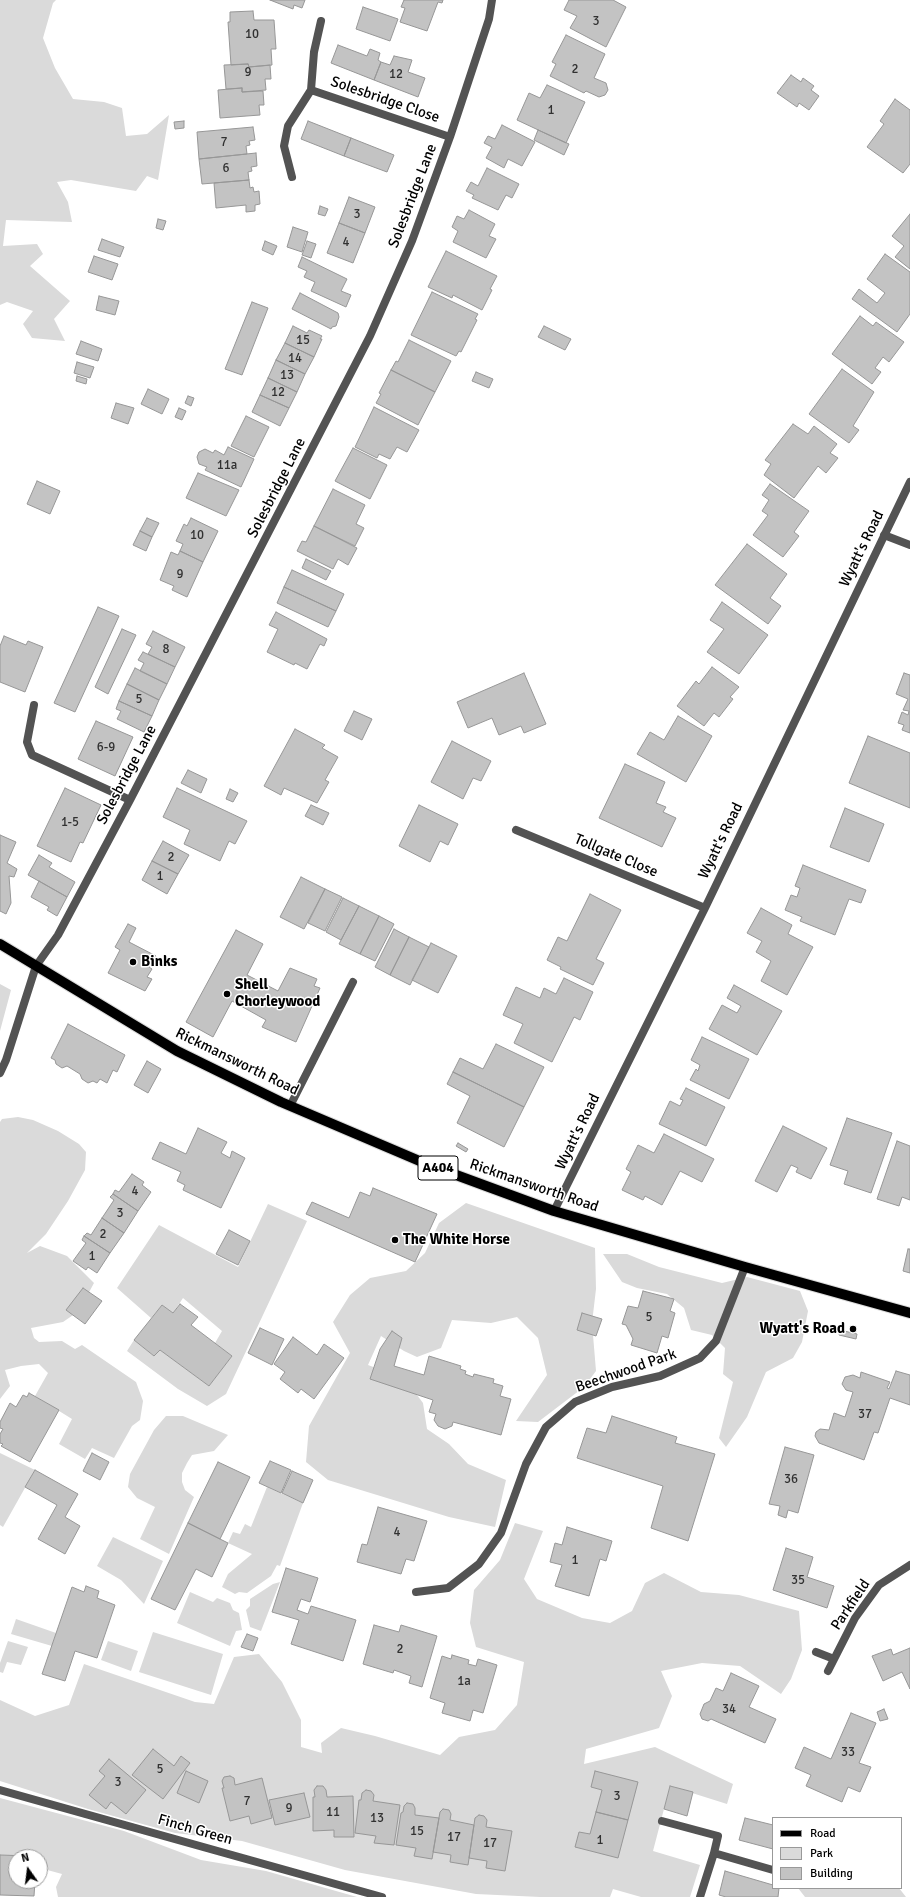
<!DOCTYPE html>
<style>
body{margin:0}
#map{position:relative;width:910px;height:1897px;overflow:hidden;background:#fff;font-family:Signika,sans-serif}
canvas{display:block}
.legend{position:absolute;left:772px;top:1817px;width:130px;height:72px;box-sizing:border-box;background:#fff;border:1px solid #999;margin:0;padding:5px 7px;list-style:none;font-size:12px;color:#000}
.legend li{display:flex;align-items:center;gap:8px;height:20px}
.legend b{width:20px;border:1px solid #999}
.north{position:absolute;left:8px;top:1849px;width:40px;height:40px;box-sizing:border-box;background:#fff;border:1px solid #999;border-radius:50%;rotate:346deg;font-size:11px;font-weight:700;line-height:16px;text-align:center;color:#000}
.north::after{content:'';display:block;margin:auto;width:14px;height:18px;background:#000;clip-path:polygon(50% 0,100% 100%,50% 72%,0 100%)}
</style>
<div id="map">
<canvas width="910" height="1897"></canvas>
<ul class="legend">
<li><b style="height:5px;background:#000"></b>Road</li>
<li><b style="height:11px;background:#dadada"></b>Park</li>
<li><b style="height:11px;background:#c3c3c3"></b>Building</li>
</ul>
<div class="north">N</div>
</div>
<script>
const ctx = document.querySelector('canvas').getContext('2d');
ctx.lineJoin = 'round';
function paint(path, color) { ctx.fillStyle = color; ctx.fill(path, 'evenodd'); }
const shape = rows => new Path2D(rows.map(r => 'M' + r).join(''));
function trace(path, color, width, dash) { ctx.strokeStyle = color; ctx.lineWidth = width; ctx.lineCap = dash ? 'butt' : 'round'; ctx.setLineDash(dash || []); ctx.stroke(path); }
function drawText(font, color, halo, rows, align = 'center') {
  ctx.font = font + ' Signika,sans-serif'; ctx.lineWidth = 3; ctx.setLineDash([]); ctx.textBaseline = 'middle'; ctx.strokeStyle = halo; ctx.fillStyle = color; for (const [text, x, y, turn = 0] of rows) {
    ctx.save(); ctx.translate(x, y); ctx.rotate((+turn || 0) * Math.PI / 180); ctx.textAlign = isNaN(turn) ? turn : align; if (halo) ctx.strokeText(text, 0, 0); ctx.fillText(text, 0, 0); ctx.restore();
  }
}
paint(shape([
 [0,0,56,0,53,3,43,38,55,68,73,99,104,102,122,108,126,136,147,134,169,115,158,180,147,176,136,191,71,180,57,182,68,202,72,222,6,220,3,246,37,244,43,254,30,266,70,301,54,319,65,341,32,338,23,324,33,311,7,302,0,305],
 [0,984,11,990,0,1031],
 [18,1117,33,1120,58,1131,79,1144,86,1152,85,1170,68,1201,46,1234,27,1253,40,1246,67,1256,94,1283,79,1311,63,1322,31,1328,34,1338,39,1342,62,1341,75,1349,82,1345,136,1382,143,1401,140,1420,132,1426,114,1458,92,1448,85,1459,59,1444,72,1419,35,1396,48,1373,39,1364,21,1366,5,1370,10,1386,0,1399,0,1122,2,1119],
 [466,1203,595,1248,596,1289,592,1323,596,1371,584,1387,538,1422,516,1421,547,1375,538,1338,517,1317,491,1323,452,1320,441,1348,417,1357,404,1351,381,1336,368,1365,405,1379,423,1403,427,1429,449,1444,468,1464,506,1480,495,1527,449,1517,328,1480,306,1462,309,1426,350,1353,333,1322,350,1295,370,1278,406,1271,425,1253,439,1223],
 [268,1204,307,1221,226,1394,207,1406,178,1389,127,1351,134,1340,154,1356,160,1350,209,1386,232,1356,215,1343,222,1331,183,1298,173,1313,162,1305,151,1318,117,1288,159,1225,238,1267],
 [603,1254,627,1254,659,1267,722,1283,747,1277,800,1291,808,1311,802,1342,793,1358,766,1372,747,1417,726,1447,719,1438,733,1382,723,1374,725,1348,712,1335,691,1330,684,1308,667,1294,637,1288,622,1282],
 [166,1416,183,1416,228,1435,214,1451,192,1455,187,1463,182,1473,182,1482,185,1490,194,1497,169,1554,140,1539,155,1507,137,1498,128,1487,130,1474,154,1430],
 [0,1453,35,1470,3,1527,0,1525],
 [267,1487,303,1503,280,1566,277,1565,271,1576,247,1593,239,1592,235,1594,222,1587,228,1574,252,1554,228,1543,233,1532,240,1534,245,1524,251,1527],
 [515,1523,543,1531,524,1579,537,1599,582,1618,610,1623,632,1611,645,1583,664,1573,701,1592,739,1595,799,1611,802,1650,791,1679,781,1694,740,1666,702,1663,661,1671,672,1696,659,1728,586,1749,584,1764,655,1747,733,1784,727,1804,670,1786,653,1851,700,1865,690,1897,641,1897,613,1889,610,1897,540,1897,476,1894,345,1870,242,1841,175,1833,88,1809,0,1781,0,1700,35,1716,69,1705,84,1664,195,1702,214,1704,234,1657,259,1654,282,1682,301,1720,301,1747,322,1753,321,1743,341,1728,375,1736,440,1755,459,1737,495,1730,517,1705,524,1662,476,1647,470,1623,474,1590,500,1560],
 [113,1537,163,1561,144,1604,121,1580,97,1566],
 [280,1582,261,1631,250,1627,246,1610,250,1606,250,1599,273,1584],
 [190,1592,213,1602,217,1598,230,1603,233,1610,239,1613,242,1630,236,1631,230,1646,177,1623],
 [16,1619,56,1633,52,1646,11,1634],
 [153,1632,223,1654,211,1695,139,1672],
 [8,1641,28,1647,21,1665,7,1662,3,1673,0,1672,0,1663],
 [108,1641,138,1651,131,1671,101,1660],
 [0,1798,124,1831,201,1860,266,1871,357,1897,58,1897,56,1887,62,1874,40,1868,40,1857,0,1855],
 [798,1888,899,1888,906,1897,805,1897]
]), '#dadada');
const building = shape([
 [270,0,305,0,302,8,294,5,293,9,270,0],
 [404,0,443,0,442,3,438,2,427,31,400,22,405,8,401,7,404,0],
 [569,0,613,0,626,7,606,47,570,28,577,16,564,10,569,0],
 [363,7,398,19,390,41,356,29,363,7],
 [253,11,254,20,274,20,276,49,271,49,272,65,249,67,248,64,231,65,228,22,230,22,230,12,253,11],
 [566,35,605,54,594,78,606,83,608,90,605,95,599,97,586,91,584,93,550,76,556,64,552,62,566,35],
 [338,45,367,56,370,49,380,53,378,60,381,62,374,80,331,63,338,45],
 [394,56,412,60,408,72,425,78,418,97,374,80,381,62,390,65,394,56],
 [248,64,249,67,270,65,271,79,265,79,266,90,242,92,242,88,226,89,224,65,248,64],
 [791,75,801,82,803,78,814,86,811,90,819,96,809,110,799,103,797,107,777,93,791,75],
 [547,85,585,102,566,143,517,120,529,93,540,98,547,85],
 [242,88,242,92,263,91,264,105,259,105,260,115,220,118,218,90,242,88],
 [895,99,910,110,910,164,903,173,867,147,884,124,880,121,895,99],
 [184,121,184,128,175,129,174,122,184,121],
 [308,121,351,138,344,156,301,139,308,121],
 [502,125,535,142,522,166,508,159,504,168,486,158,492,147,484,143,488,136,495,139,502,125],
 [253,127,255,140,249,141,250,145,246,146,247,154,199,159,197,132,253,127],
 [538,130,569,144,564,155,534,140,538,130],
 [351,138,394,155,387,172,344,156,351,138],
 [256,153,257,166,251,167,252,171,248,172,249,180,202,184,199,159,256,153],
 [487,168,519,184,512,198,506,195,498,210,472,198,474,195,466,191,471,182,478,186,487,168],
 [249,180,250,188,253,187,254,192,259,191,260,204,255,205,255,211,246,212,246,205,216,208,214,183,249,180],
 [349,197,375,207,365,233,339,223,349,197],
 [320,206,328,209,325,216,318,214,320,206],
 [469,210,495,224,489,236,496,239,486,258,453,242,458,231,452,227,457,216,464,219,469,210],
 [910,214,910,269,895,257,904,246,892,236,910,214],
 [158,219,166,221,163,230,156,228,158,219],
 [339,223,365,233,353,263,327,253,339,223],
 [293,227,308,232,302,252,287,247,293,227],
 [102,239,124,247,120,257,98,250,102,239],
 [265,241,277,246,273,255,262,250,265,241],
 [307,241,316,244,311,258,302,255,307,241],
 [446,251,497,276,490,289,492,290,482,310,453,295,452,298,428,287,446,251],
 [885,254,910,272,910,314,897,332,852,299,859,289,877,303,885,293,867,279,885,254],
 [94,256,118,264,112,280,88,272,94,256],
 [302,257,347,279,341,291,351,295,346,307,311,291,315,282,304,277,307,271,298,267,302,257],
 [432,292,478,314,475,319,477,320,461,352,459,351,456,356,411,335,432,292],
 [300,293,338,313,339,317,336,326,332,327,331,329,292,309,300,293],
 [99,296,119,301,115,315,96,310,99,296],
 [252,302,268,308,242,375,225,369,252,302],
 [860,316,873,326,876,322,904,342,889,362,883,357,875,368,881,372,872,384,832,354,860,316],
 [293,326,307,333,309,330,322,336,320,339,322,339,314,357,285,343,293,326],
 [544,326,571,339,565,350,538,337,544,326],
 [409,340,451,361,435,392,391,370,396,361,398,362,409,340],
 [81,341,102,349,98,361,76,354,81,341],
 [285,343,314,357,305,374,276,360,285,343],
 [276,360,305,374,297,392,268,378,276,360],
 [77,362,94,367,90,378,74,373,77,362],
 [842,369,874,392,853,426,859,430,849,443,809,414,842,369],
 [391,370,435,392,418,425,376,403,381,394,379,393,391,370],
 [476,372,493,379,489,388,472,381,476,372],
 [77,376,87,379,86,384,76,381,77,376],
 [268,378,297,392,289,408,260,395,268,378],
 [148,389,169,399,162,414,141,404,148,389],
 [260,395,289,408,280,426,252,412,260,395],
 [188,396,194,398,191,406,185,403,188,396],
 [116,403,134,408,128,424,111,418,116,403],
 [374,407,419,430,407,452,397,447,390,459,379,454,377,458,355,447,374,407],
 [179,408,186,411,182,420,175,417,179,408],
 [246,416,269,427,254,457,231,446,246,416],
 [793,424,808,434,814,426,837,444,830,453,838,458,826,473,818,466,794,498,764,475,771,464,765,460,793,424],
 [228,447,254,459,241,487,205,470,207,467,199,464,197,457,199,452,205,449,213,453,215,450,224,455,228,447],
 [353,448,387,465,370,499,335,481,353,448],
 [198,473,239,490,226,516,186,498,198,473],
 [37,481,60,491,50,514,27,504,37,481],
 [770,484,809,511,794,532,799,536,783,557,753,535,768,515,762,511,769,500,762,495,770,484],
 [333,489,365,505,356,524,364,528,355,546,314,526,333,489],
 [147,518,159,523,152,537,140,531,147,518],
 [191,518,218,531,203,562,180,551,183,544,176,541,184,524,187,526,191,518],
 [314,526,357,548,348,565,338,559,333,569,297,551,302,541,306,542,314,526],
 [140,531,152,537,146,551,133,545,140,531],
 [747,544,787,574,770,598,781,606,768,624,715,585,747,544],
 [180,551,203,562,187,597,172,590,174,586,160,580,171,552,178,555,180,551],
 [306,559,331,571,326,580,302,568,306,559],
 [292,570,344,594,336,611,284,587,292,570],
 [284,587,336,611,328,627,277,603,284,587],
 [722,602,768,635,739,674,707,652,724,629,710,620,722,602],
 [98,607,119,616,75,712,54,703,98,607],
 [276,612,327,639,324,646,320,644,307,669,295,663,294,665,267,652,278,629,269,625,276,612],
 [122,629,136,635,108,694,95,687,122,629],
 [153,631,185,647,175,667,148,654,152,647,146,644,153,631],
 [4,636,26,645,28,641,43,647,25,692,0,682,0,646,4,636],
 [143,652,175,667,167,684,140,671,144,663,138,660,143,652],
 [712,667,739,687,730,697,733,699,719,717,714,713,704,726,677,706,696,681,699,684,712,667],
 [135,668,167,684,159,700,127,684,135,668],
 [524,673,546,724,524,733,521,726,499,735,492,718,468,728,457,702,524,673],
 [904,673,910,675,910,733,902,730,904,725,898,723,902,712,908,715,909,711,903,710,908,699,896,694,904,673],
 [127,684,159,700,152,716,119,701,127,684],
 [119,701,152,716,144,732,117,719,121,711,116,709,119,701],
 [354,711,372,719,362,740,344,731,354,711],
 [678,716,712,736,686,782,637,754,650,732,664,740,678,716],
 [96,721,133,737,115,776,78,759,96,721],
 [295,729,325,745,322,748,338,757,325,780,329,782,317,803,284,788,281,795,264,786,295,729],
 [868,736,910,753,910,808,849,783,868,736],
 [452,741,491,761,481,781,473,778,463,799,431,782,452,741],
 [625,764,665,782,656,803,666,807,663,812,676,818,662,847,599,818,625,764],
 [188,770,207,779,201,793,181,783,188,770],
 [65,788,101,805,83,843,80,842,71,862,37,846,65,788],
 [177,788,247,821,235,844,229,841,220,861,184,844,190,830,163,817,177,788],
 [230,789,238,793,233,802,226,799,230,789],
 [311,805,329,813,323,825,305,816,311,805],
 [419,805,458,824,448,845,440,841,430,862,399,846,419,805],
 [845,808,884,824,869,862,830,847,845,808],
 [0,835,16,842,7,863,17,869,14,877,9,876,11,903,6,914,0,911,0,835],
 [163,841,189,855,178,874,152,861,163,841],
 [39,855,52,863,49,867,75,882,67,897,28,875,39,855],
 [152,861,178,874,167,894,142,880,152,861],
 [803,865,866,890,861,903,849,899,835,935,800,921,802,917,785,910,791,895,797,897,800,888,795,886,803,865],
 [301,877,325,889,304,929,280,917,301,877],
 [39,881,67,897,57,916,47,910,49,907,31,897,39,881],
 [325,889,342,897,325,931,308,923,325,889],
 [590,894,621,910,596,959,604,963,593,985,560,969,561,967,547,960,558,937,567,941,590,894],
 [343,898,359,906,341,940,326,932,343,898],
 [359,906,379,916,360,954,339,944,359,906],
 [761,908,792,925,788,934,813,947,787,995,761,981,771,961,756,952,762,941,747,933,761,908],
 [379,916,394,924,375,961,360,954,379,916],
 [128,924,136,928,129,942,156,956,149,967,152,969,147,977,152,979,145,991,108,973,120,950,115,947,128,924],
 [394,929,409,937,390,975,375,967,394,929],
 [236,930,263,944,247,975,278,991,290,968,317,979,314,986,320,988,296,1042,262,1027,266,1020,232,1001,213,1037,186,1022,236,930],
 [409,937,429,947,410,985,390,975,409,937],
 [431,943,457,956,438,993,412,980,431,943],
 [564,978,593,992,580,1020,574,1017,552,1062,514,1043,523,1024,503,1015,516,987,540,998,544,988,556,994,564,978],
 [734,985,782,1011,757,1055,709,1029,722,1005,737,1013,741,1006,727,998,734,985],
 [68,1024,125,1055,117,1072,113,1070,107,1083,100,1079,97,1083,93,1081,88,1083,82,1079,80,1074,67,1066,62,1068,56,1064,55,1060,51,1058,68,1024],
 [702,1037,749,1059,729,1099,690,1080,696,1069,698,1071,700,1065,691,1060,702,1037],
 [496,1044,544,1067,524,1107,453,1072,460,1058,483,1069,496,1044],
 [147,1061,161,1069,148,1093,134,1085,147,1061],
 [453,1072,524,1107,504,1147,457,1123,470,1096,447,1084,453,1072],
 [686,1088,725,1107,706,1146,659,1124,670,1101,680,1106,683,1100,680,1099,686,1088],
 [847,1118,892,1133,871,1193,844,1184,848,1171,830,1165,847,1118],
 [783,1126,827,1148,811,1179,796,1172,798,1168,791,1165,777,1192,755,1181,783,1126],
 [198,1128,227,1142,221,1153,230,1158,232,1151,245,1158,221,1208,183,1190,185,1185,177,1181,181,1172,152,1159,160,1142,186,1154,198,1128],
 [664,1134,714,1159,702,1182,680,1171,662,1205,645,1196,643,1200,622,1190,631,1172,626,1169,638,1145,654,1153,664,1134],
 [897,1141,910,1146,910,1200,902,1197,899,1206,877,1199,897,1141],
 [458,1143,468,1149,466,1152,456,1146,458,1143],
 [132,1174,144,1182,142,1185,151,1192,138,1211,113,1194,115,1190,119,1192,132,1174],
 [373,1188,437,1214,415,1262,306,1214,312,1202,349,1218,360,1192,370,1196,373,1188],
 [113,1194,138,1211,124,1233,102,1218,114,1200,110,1197,113,1194],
 [102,1218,124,1233,110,1253,84,1236,87,1233,91,1235,102,1218],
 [229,1230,250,1241,238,1265,216,1254,229,1230],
 [84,1236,110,1253,97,1273,88,1267,86,1270,73,1261,86,1243,82,1240,84,1236],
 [908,1249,910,1249,910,1273,903,1271,908,1249],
 [83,1288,102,1301,85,1324,66,1310,83,1288],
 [643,1291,674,1299,670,1311,675,1313,668,1338,662,1336,657,1353,631,1345,633,1339,626,1325,622,1324,628,1306,638,1308,643,1291],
 [180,1304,198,1317,191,1325,232,1356,209,1386,160,1350,154,1356,134,1340,162,1305,173,1313,180,1304],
 [582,1313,602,1319,596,1336,577,1330,582,1313],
 [260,1328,284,1339,272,1365,248,1353,260,1328],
 [840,1330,857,1334,856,1339,839,1335,840,1330],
 [392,1331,402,1338,394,1366,424,1375,429,1356,461,1366,460,1369,466,1371,465,1374,473,1377,474,1374,494,1379,493,1383,503,1386,500,1396,511,1399,501,1435,453,1422,452,1426,445,1429,438,1426,434,1420,436,1414,429,1412,433,1400,370,1379,380,1349,392,1331],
 [293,1337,317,1355,324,1344,344,1358,314,1399,301,1389,298,1393,280,1379,285,1372,274,1364,293,1337],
 [896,1371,910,1375,910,1405,890,1398,878,1433,874,1432,864,1460,819,1443,815,1436,816,1432,820,1429,829,1430,834,1413,845,1417,853,1392,846,1390,842,1384,845,1377,853,1375,860,1378,861,1372,890,1382,887,1388,889,1389,896,1371],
 [29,1393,59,1410,30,1462,1,1446,3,1444,0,1443,0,1434,3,1429,0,1428,0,1422,10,1403,16,1407,23,1395,27,1397,29,1393],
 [612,1416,677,1437,675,1443,715,1454,688,1541,651,1528,663,1486,577,1458,587,1428,606,1433,612,1416],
 [785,1447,814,1455,798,1513,788,1510,786,1518,778,1515,780,1506,769,1504,785,1447],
 [92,1453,109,1462,100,1480,83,1471,92,1453],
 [270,1461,291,1470,281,1493,259,1483,270,1461],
 [218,1462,250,1477,220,1539,188,1523,218,1462],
 [35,1470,78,1494,65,1517,80,1526,65,1554,38,1539,57,1505,25,1487,35,1470],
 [292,1471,313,1480,303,1503,282,1493,292,1471],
 [378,1507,427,1521,414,1561,406,1559,401,1574,357,1562,362,1544,367,1545,378,1507],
 [188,1523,228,1543,212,1577,196,1569,175,1610,151,1599,188,1523],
 [567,1527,612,1541,606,1561,600,1559,589,1596,555,1586,562,1565,550,1562,555,1543,562,1545,567,1527],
 [786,1548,813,1557,807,1577,834,1586,827,1608,773,1590,786,1548],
 [286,1568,318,1578,310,1602,301,1599,297,1610,308,1614,311,1606,356,1620,343,1661,291,1644,299,1620,272,1612,286,1568],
 [86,1586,99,1591,97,1598,115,1605,97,1658,75,1651,65,1681,42,1674,72,1587,84,1592,86,1586],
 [374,1625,399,1632,401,1625,437,1636,422,1687,409,1683,411,1676,394,1670,393,1673,363,1664,374,1625],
 [247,1634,258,1638,253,1651,241,1647,247,1634],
 [910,1648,910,1689,902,1672,883,1681,872,1656,891,1649,893,1655,910,1648],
 [452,1655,469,1660,468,1664,476,1666,478,1659,497,1665,483,1713,473,1710,470,1721,442,1713,445,1703,430,1698,442,1656,451,1659,452,1655],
 [731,1673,759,1686,749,1707,776,1719,765,1743,711,1719,708,1721,702,1719,700,1714,704,1704,710,1701,716,1688,723,1691,731,1673],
 [884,1709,888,1719,880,1721,877,1712,884,1709],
 [851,1713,876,1723,859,1763,871,1767,860,1792,848,1787,842,1802,806,1786,811,1775,795,1768,804,1747,831,1759,851,1713],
 [153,1749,174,1766,181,1756,190,1763,163,1799,132,1775,153,1749],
 [109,1759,146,1790,126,1814,111,1802,106,1809,89,1795,105,1776,99,1771,109,1759],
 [186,1771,208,1781,199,1803,177,1793,186,1771],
 [595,1771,638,1782,628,1820,596,1812,602,1790,591,1787,595,1771],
 [230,1776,234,1778,235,1785,262,1778,272,1818,251,1824,249,1816,230,1821,222,1788,224,1788,222,1781,224,1777,230,1776],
 [317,1786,323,1786,326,1790,327,1797,353,1796,354,1837,334,1837,334,1830,313,1831,313,1797,315,1797,314,1790,317,1786],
 [670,1786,693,1792,687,1816,664,1809,670,1786],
 [366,1790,371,1791,374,1795,373,1801,400,1805,394,1845,374,1843,376,1836,355,1833,359,1800,361,1800,362,1793,366,1790],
 [304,1793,310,1817,275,1825,269,1800,304,1793],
 [407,1803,413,1804,415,1808,415,1815,439,1818,432,1859,414,1856,416,1848,396,1845,401,1813,403,1812,404,1806,407,1803],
 [443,1809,449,1810,451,1814,450,1820,474,1825,468,1865,450,1862,451,1855,433,1852,440,1812,443,1809],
 [596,1812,628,1820,618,1858,575,1847,579,1832,590,1834,596,1812],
 [479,1815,484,1816,487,1820,486,1827,512,1831,505,1871,486,1868,487,1861,469,1858,475,1818,479,1815],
 [745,1818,773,1825,773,1849,739,1840,745,1818],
 [0,1855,29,1856,16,1857,16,1881,35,1881,34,1896,0,1895,0,1855],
 [725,1871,773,1885,773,1888,779,1888,778,1897,726,1897,719,1895,725,1871]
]);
paint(building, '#c3c3c3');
trace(building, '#979797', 1);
const primary = shape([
 [0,944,177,1051,281,1102,429,1165,554,1211,745,1267,910,1313]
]);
trace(primary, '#dbdbdb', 12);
trace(shape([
 [311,90,450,137],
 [292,177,284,146,288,126,311,90,314,52,321,21],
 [884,535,910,545],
 [34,705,27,742,32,755,130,800],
 [516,830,705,908],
 [0,1073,6,1060,36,966,58,935,130,800,370,336,412,241,450,137,489,19,492,0],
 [290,1106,353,982],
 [554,1211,705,908,910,482],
 [416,1592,448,1588,479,1564,501,1533,526,1464,546,1427,575,1402,612,1387,660,1376,700,1358,716,1341,745,1267],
 [816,1652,834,1659],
 [828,1671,855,1618,879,1585,910,1565],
 [0,1790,382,1897],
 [662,1821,718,1836,714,1853],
 [700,1897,714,1853,773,1870]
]), '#535353', 8);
trace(primary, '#000', 10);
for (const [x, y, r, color] of [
 [133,962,4,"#000"],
 [227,994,4,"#000"],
 [395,1240,4,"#000"],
 [853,1329,4,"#000"]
]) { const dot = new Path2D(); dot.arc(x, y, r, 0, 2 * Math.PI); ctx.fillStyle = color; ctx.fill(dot); trace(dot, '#fff', 1.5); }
drawText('13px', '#313131', null, [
 ["3",596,22],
 ["10",252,35],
 ["2",575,70],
 ["9",248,73],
 ["12",396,75],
 ["1",551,111],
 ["7",224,143],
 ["6",226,169],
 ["3",357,215],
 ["4",346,243],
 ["15",303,341],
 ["14",295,359],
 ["13",287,376],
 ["12",278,393],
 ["11a",227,466],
 ["10",197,536],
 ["9",180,575],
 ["8",166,650],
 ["5",139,700],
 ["6-9",106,748],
 ["1-5",70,823],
 ["2",171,858],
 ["1",160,877],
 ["4",135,1192],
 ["3",120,1214],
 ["2",103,1235],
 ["1",92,1257],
 ["5",649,1318],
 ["37",865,1415],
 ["36",791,1480],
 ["4",397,1533],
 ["1",575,1561],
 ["35",798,1581],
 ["2",400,1650],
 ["1a",464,1682],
 ["34",729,1710],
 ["33",848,1753],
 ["5",160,1770],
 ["3",118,1783],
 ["3",617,1797],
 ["7",247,1802],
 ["9",289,1809],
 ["11",333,1813],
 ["13",377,1819],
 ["15",417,1832],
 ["17",454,1838],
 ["1",600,1841],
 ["17",490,1844]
]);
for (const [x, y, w] of [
 [438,1168,40]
]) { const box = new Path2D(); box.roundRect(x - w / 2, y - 12, w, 24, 3); ctx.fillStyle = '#fff'; ctx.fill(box); trace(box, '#000', 1); }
drawText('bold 14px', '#000', null, [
 ["A404",438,1168]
]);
drawText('15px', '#000', '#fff', [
 ["Solesbridge Close",385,100,19],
 ["Solesbridge Lane",413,196,-69],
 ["Solesbridge Lane",277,488,-63],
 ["Wyatt's Road",862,549,-64],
 ["Solesbridge Lane",127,775,-62],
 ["Wyatt's Road",721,841,-64],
 ["Tollgate Close",616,856,23],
 ["Rickmansworth Road",237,1062,26],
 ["Wyatt's Road",578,1132,-64],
 ["Rickmansworth Road",534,1186,19],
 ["Beechwood Park",626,1371,-19],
 ["Parkfield",851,1605,-56],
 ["Finch Green",195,1830,16]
]);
drawText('bold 15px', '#000', '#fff', [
 ["Binks",141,962],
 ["Shell",235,985],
 ["Chorleywood",235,1002],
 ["The White Horse",403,1240],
 ["Wyatt's Road",845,1329,"right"]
], 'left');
</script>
